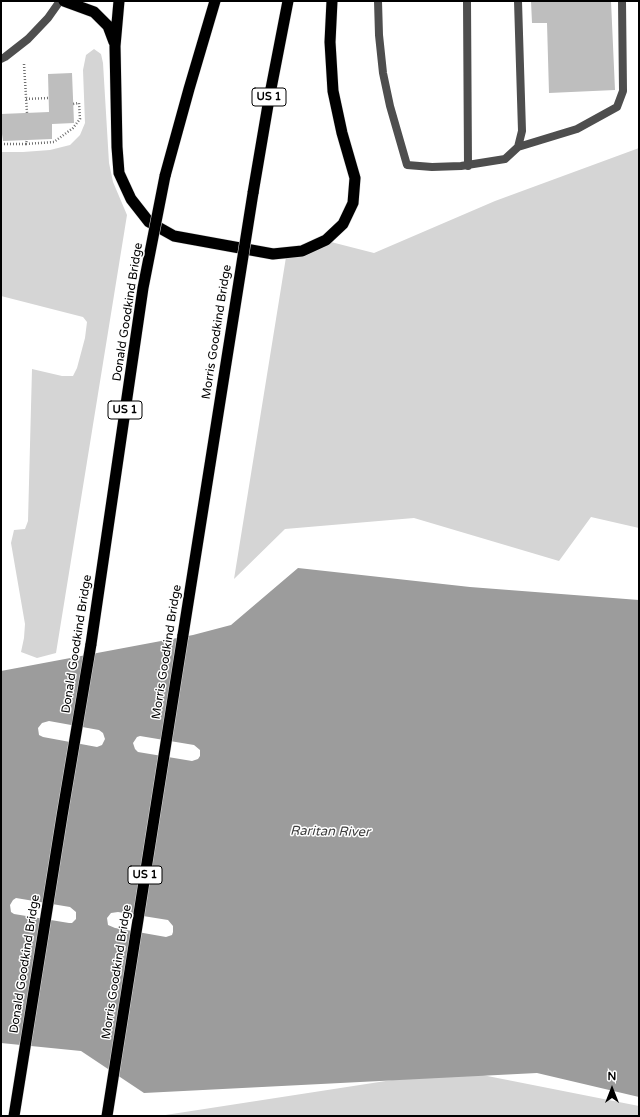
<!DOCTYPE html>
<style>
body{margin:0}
#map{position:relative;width:640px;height:1117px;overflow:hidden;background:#fff;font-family:"Varela Round",sans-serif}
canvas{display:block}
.frame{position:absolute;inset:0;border:2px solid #000;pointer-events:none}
.north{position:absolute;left:592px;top:1069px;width:40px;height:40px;-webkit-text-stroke:3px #fff;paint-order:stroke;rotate:0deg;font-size:11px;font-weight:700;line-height:16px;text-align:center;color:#000}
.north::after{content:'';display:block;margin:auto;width:14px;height:18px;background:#000;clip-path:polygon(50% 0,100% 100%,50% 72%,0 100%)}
</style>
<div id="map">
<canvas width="640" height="1117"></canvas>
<div class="frame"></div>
<div class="north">N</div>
</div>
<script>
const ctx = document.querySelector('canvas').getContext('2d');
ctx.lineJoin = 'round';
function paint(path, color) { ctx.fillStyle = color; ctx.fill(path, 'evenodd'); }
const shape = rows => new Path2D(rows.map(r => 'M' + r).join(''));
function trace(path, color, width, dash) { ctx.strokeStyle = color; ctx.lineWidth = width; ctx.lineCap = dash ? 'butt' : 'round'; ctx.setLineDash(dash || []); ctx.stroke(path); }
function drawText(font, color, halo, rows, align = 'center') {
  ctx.font = font + ' "Varela Round",sans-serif'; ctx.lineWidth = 3; ctx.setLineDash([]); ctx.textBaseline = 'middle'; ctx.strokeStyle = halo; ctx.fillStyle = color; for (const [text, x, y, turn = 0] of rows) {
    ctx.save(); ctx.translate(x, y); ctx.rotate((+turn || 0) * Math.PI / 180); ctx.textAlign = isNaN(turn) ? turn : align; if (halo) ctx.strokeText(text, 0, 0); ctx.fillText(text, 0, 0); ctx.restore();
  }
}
paint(shape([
 [94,49,101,54,103,63,109,163,113,182,127,215,56,653,37,658,21,652,24,638,25,624,11,543,14,530,25,529,28,521,32,369,62,376,73,376,77,368,85,338,87,322,83,317,1,296,1,152,23,152,50,150,70,145,80,135,85,123,83,70,86,55],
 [639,148,639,528,591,517,559,561,414,518,285,529,234,579,287,251,331,242,374,253,495,201],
 [457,1070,639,1106,639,1116,159,1116]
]), '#d5d5d5');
paint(shape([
 [298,568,470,587,639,600,639,1097,537,1073,144,1093,81,1051,1,1043,1,671,193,635,231,625]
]), '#9c9c9c');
paint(shape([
 [49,721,99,730,103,733,105,739,102,745,97,747,43,737,39,735,38,728,42,723],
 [140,736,194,745,200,750,200,756,198,759,192,761,138,752,135,749,133,743,137,737],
 [16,898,70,907,76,912,76,919,72,923,69,923,14,914,11,912,10,905,13,900],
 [118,912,168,920,173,926,173,932,172,935,166,937,115,928,108,925,107,918,111,913]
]), '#fff');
paint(shape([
 [531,1,611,1,615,90,549,93,547,23,532,23],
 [72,73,74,123,52,124,52,139,3,141,2,134,1,134,1,114,49,112,48,74]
]), '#bebebe');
const trunk = shape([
 [64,1,94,12,108,26,114,42],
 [119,1,115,46,117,147,119,173,131,199,149,222,174,236,273,254,302,251,326,240,343,224,353,203,355,178,342,133,333,91,330,42,332,1],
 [165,176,189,89,215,1],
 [253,193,269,99,288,1],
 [14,1116,62,816,91,644],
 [107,1116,183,635]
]);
trace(trunk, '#dbdbdb', 12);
trace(shape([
 [24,64,27,113],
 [26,99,49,98],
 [1,144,26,144,27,140],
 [26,144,54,142,73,128,80,119,79,103,73,104],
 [638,708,639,708]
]), '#707070', 2.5, [1, 2]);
trace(shape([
 [378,1,379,35,383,73,390,106,407,165,432,167,461,166,505,159,518,147,522,131,518,1],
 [467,1,468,166],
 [518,147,577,129,617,107,623,91,622,1]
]), '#4e4e4e', 8);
trace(shape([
 [1,59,5,57,28,39,48,18,60,1]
]), '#4e4e4e', 8);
trace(trunk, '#000', 11);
const trunkBridge = shape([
 [183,635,253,193],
 [91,644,143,288,165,176]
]);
trace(trunkBridge, '#dbdbdb', 12, []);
trace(trunkBridge, '#000', 11);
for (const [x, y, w] of [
 [269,97,34],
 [125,410,34],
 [145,875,34]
]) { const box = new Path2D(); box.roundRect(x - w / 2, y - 9, w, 18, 3); ctx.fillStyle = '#fff'; ctx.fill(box); trace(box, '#000', 1); }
drawText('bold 11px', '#000', null, [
 ["US 1",269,97],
 ["US 1",125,410],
 ["US 1",145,875]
]);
drawText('12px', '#000', '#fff', [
 ["Donald Goodkind Bridge",128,312,-81],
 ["Morris Goodkind Bridge",217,332,-81],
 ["Donald Goodkind Bridge",77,644,-81],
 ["Morris Goodkind Bridge",167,652,-81],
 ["Donald Goodkind Bridge",25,964,-81],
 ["Morris Goodkind Bridge",117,972,-81]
]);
drawText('italic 13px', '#3d3d3d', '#fff', [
 ["Raritan River",330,832,1]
]);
</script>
